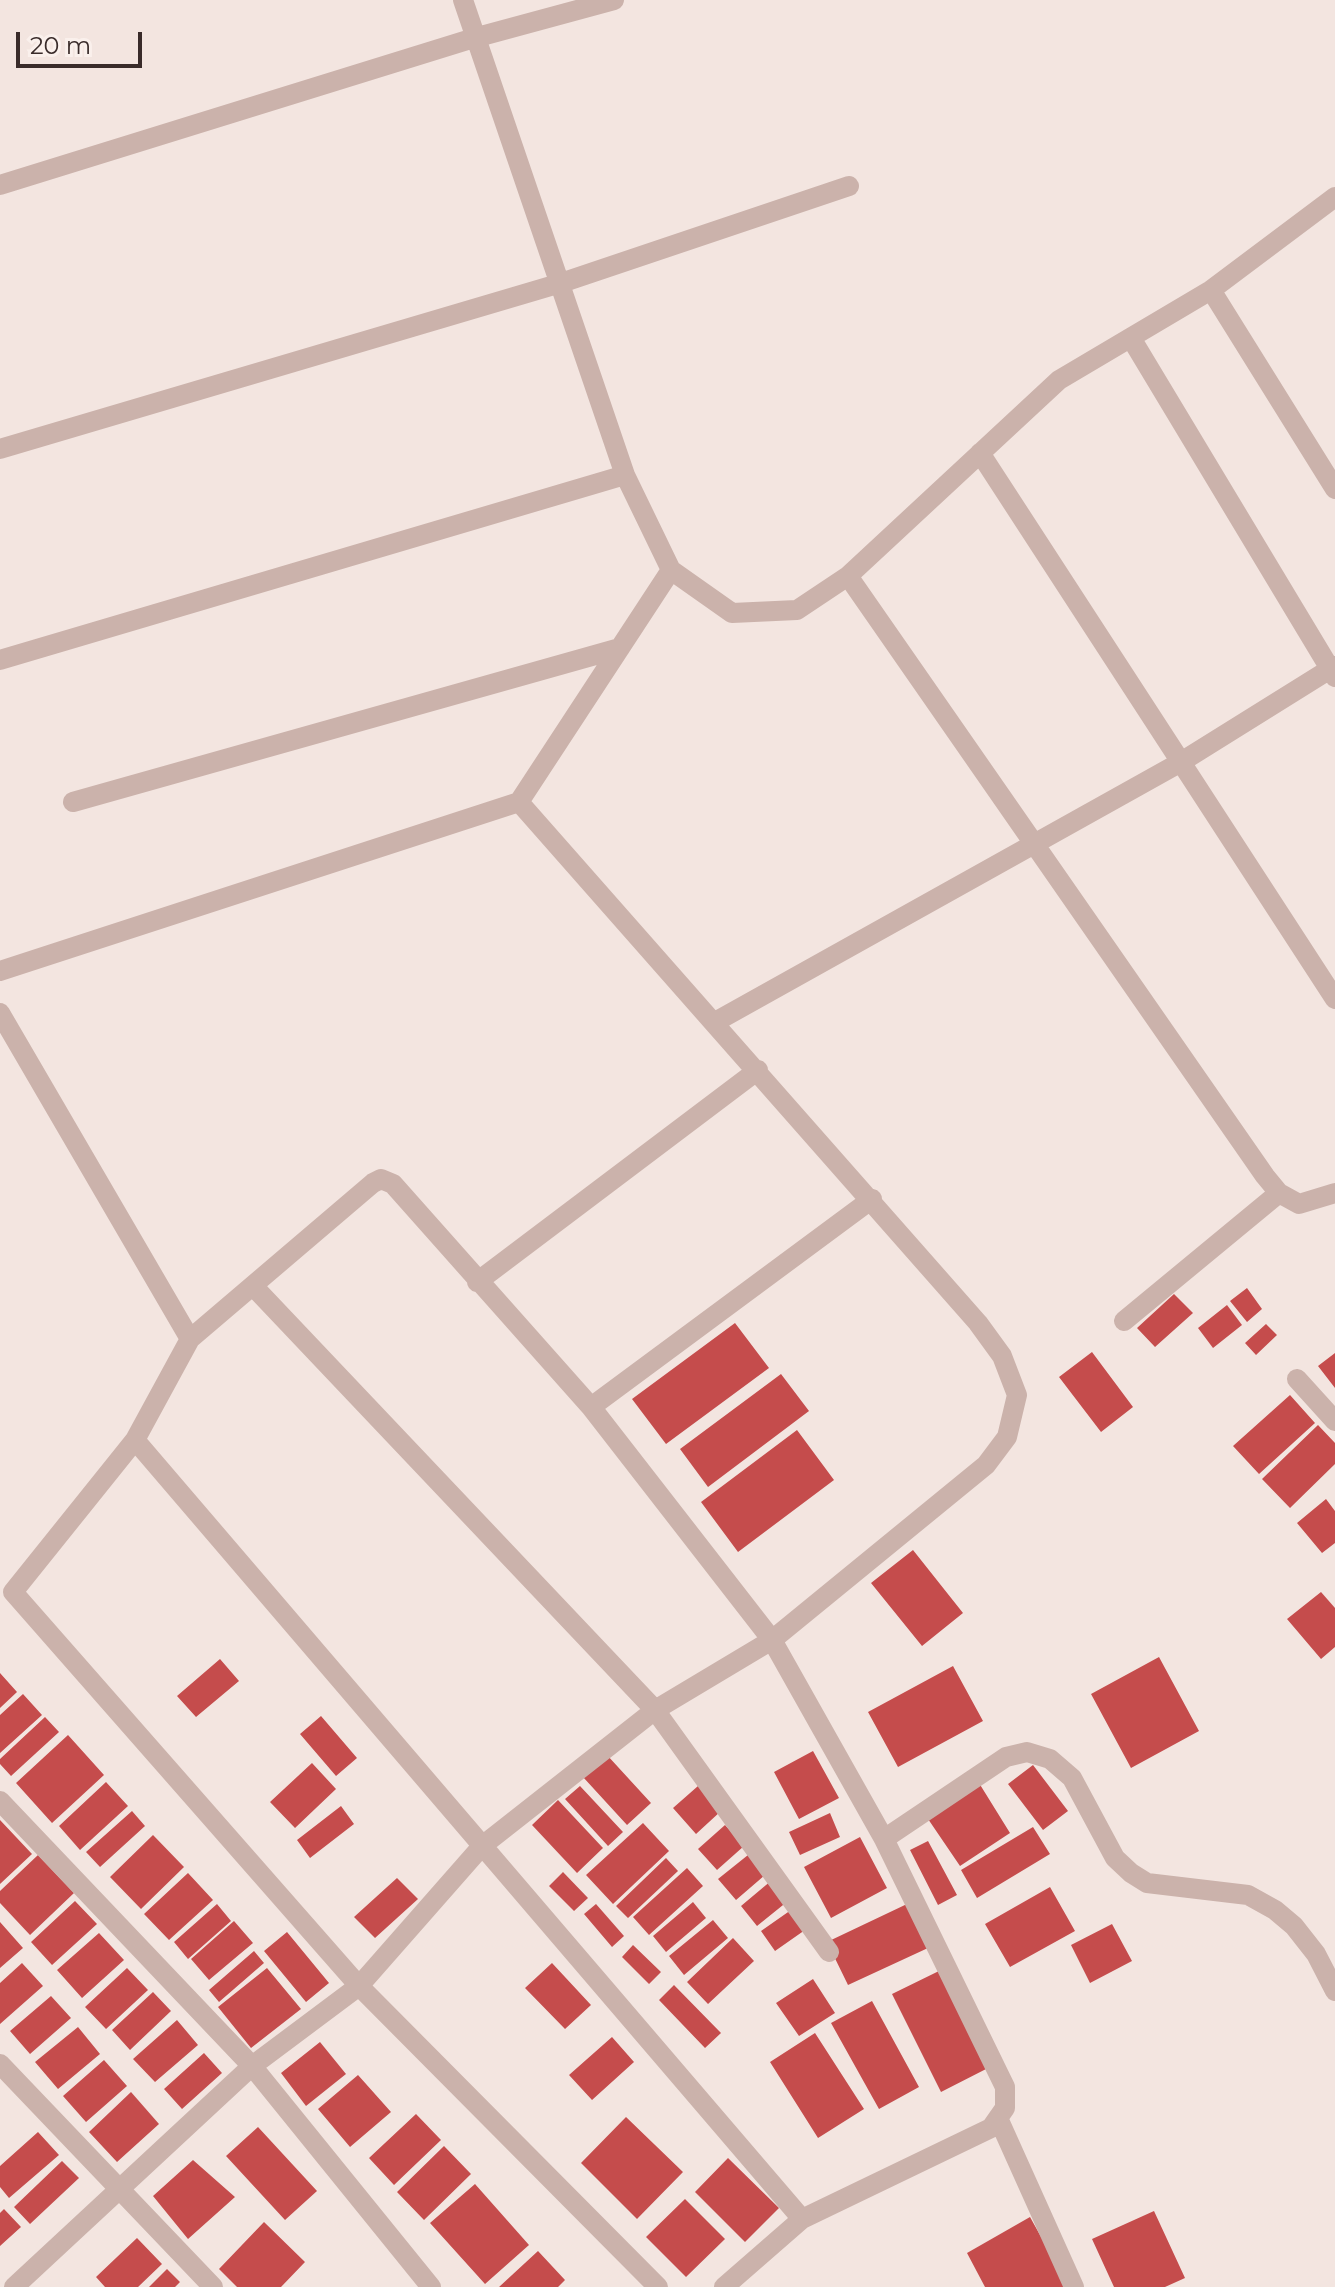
<!DOCTYPE html>
<style>
body{margin:0}
#map{position:relative;width:1335px;height:2287px;overflow:hidden;background:#f3e5e0;font-family:Montserrat,sans-serif}
canvas{display:block}
.scale{position:absolute;left:16px;top:32px;width:126px;height:36px;box-sizing:border-box;border:4px solid #392b2a;border-top:0;padding-left:10px;font-size:24px;line-height:28px;white-space:nowrap;color:#392b2a;-webkit-text-stroke:6px #faf0ec;paint-order:stroke}
</style>
<div id="map">
<canvas width="1335" height="2287"></canvas>
<div class="scale">20 m</div>
</div>
<script>
const ctx = document.querySelector('canvas').getContext('2d');
ctx.lineJoin = 'round';
function paint(path, color) { ctx.fillStyle = color; ctx.fill(path, 'evenodd'); }
const shape = rows => new Path2D(rows.map(r => 'M' + r).join(''));
function trace(path, color, width, dash) { ctx.strokeStyle = color; ctx.lineWidth = width; ctx.lineCap = dash ? 'butt' : 'round'; ctx.setLineDash(dash || []); ctx.stroke(path); }
paint(shape([
 [1247,1288,1262,1309,1247,1322,1230,1301],
 [1174,1294,1193,1313,1155,1347,1137,1328],
 [1227,1305,1242,1325,1213,1348,1198,1328],
 [735,1323,769,1368,666,1444,632,1399],
 [1266,1324,1277,1335,1256,1355,1245,1343],
 [1092,1352,1133,1407,1101,1432,1059,1377],
 [1335,1353,1335,1388,1318,1366],
 [781,1374,809,1411,708,1487,680,1449],
 [1290,1395,1315,1423,1259,1474,1233,1446],
 [1318,1425,1335,1443,1335,1464,1290,1508,1262,1479],
 [797,1430,834,1480,738,1552,701,1502],
 [1326,1499,1335,1511,1335,1543,1322,1553,1297,1523],
 [913,1550,963,1613,922,1646,871,1583],
 [1321,1592,1335,1608,1335,1647,1321,1659,1287,1619],
 [1159,1657,1199,1731,1131,1768,1091,1694],
 [220,1659,239,1681,196,1717,177,1696],
 [953,1666,983,1721,898,1767,868,1712],
 [0,1673,17,1692,0,1708],
 [23,1694,42,1715,0,1753,0,1715],
 [321,1716,357,1758,336,1776,300,1734],
 [45,1717,59,1732,11,1776,0,1764,0,1759],
 [68,1735,104,1775,52,1823,16,1783],
 [813,1751,839,1798,799,1819,774,1772],
 [607,1755,651,1803,627,1825,583,1777],
 [312,1763,336,1789,295,1828,270,1802],
 [1033,1765,1068,1811,1043,1830,1008,1784],
 [106,1782,128,1806,80,1850,59,1826],
 [979,1783,1010,1833,960,1866,926,1816],
 [580,1786,623,1832,608,1846,565,1799],
 [698,1786,721,1811,696,1834,673,1808],
 [558,1800,603,1848,577,1873,532,1825],
 [341,1806,354,1824,310,1858,297,1840],
 [132,1811,145,1826,100,1867,86,1852],
 [830,1813,840,1837,800,1855,789,1832],
 [0,1820,32,1854,0,1884],
 [643,1823,669,1851,613,1904,586,1875],
 [725,1825,744,1846,717,1870,698,1849],
 [1033,1827,1050,1854,977,1898,961,1870],
 [153,1835,184,1867,141,1909,110,1877],
 [860,1837,887,1888,831,1918,804,1867],
 [928,1841,957,1895,938,1905,910,1850],
 [38,1855,74,1893,30,1935,0,1903,0,1891],
 [748,1855,765,1875,736,1900,718,1879],
 [666,1858,678,1871,628,1918,616,1906],
 [687,1868,703,1886,649,1935,633,1917],
 [563,1872,588,1898,574,1911,549,1886],
 [188,1873,213,1900,169,1940,144,1914],
 [397,1878,418,1899,375,1938,354,1917],
 [772,1880,788,1901,757,1926,741,1906],
 [1050,1887,1075,1931,1010,1967,985,1924],
 [75,1901,97,1924,52,1965,31,1942],
 [693,1902,706,1918,666,1952,653,1936],
 [217,1904,231,1921,188,1959,174,1942],
 [596,1904,624,1936,612,1947,584,1914],
 [907,1904,928,1948,848,1985,827,1942],
 [791,1910,805,1930,775,1951,761,1931],
 [713,1920,728,1938,684,1975,669,1956],
 [234,1921,253,1943,209,1980,191,1959],
 [0,1922,23,1948,0,1968],
 [1112,1924,1132,1961,1090,1983,1071,1945],
 [287,1932,329,1983,306,2002,264,1951],
 [99,1933,124,1960,82,1998,57,1970],
 [733,1938,754,1961,708,2004,687,1982],
 [633,1945,661,1972,649,1984,622,1957],
 [254,1951,264,1963,219,2002,209,1990],
 [22,1963,43,1986,0,2024,0,1983],
 [552,1963,591,2005,565,2029,525,1988],
 [127,1968,148,1990,106,2029,85,2007],
 [267,1968,301,2009,251,2048,218,2007],
 [941,1970,990,2067,941,2092,892,1994],
 [813,1979,835,2013,799,2036,776,2003],
 [674,1985,721,2033,705,2048,659,2000],
 [153,1992,171,2011,130,2050,112,2030],
 [51,1996,71,2018,30,2054,10,2031],
 [872,2001,919,2087,879,2109,831,2023],
 [177,2020,198,2045,155,2082,133,2059],
 [78,2027,100,2054,58,2089,35,2062],
 [815,2033,864,2109,818,2138,770,2062],
 [612,2037,634,2062,592,2100,569,2075],
 [320,2042,346,2074,306,2106,281,2073],
 [204,2053,222,2073,182,2109,164,2089],
 [104,2060,127,2086,86,2122,63,2096],
 [358,2075,391,2112,350,2147,318,2109],
 [131,2092,159,2124,117,2162,89,2132],
 [416,2114,441,2140,394,2185,369,2158],
 [626,2117,683,2172,637,2219,581,2163],
 [258,2127,317,2191,285,2220,226,2156],
 [38,2132,59,2155,9,2198,0,2187,0,2166],
 [444,2146,471,2174,424,2220,397,2192],
 [728,2158,779,2208,745,2242,695,2192],
 [193,2160,235,2197,188,2239,153,2196],
 [62,2161,79,2178,30,2224,14,2207],
 [475,2184,529,2245,485,2284,430,2223],
 [685,2199,725,2239,686,2277,646,2237],
 [4,2209,21,2227,0,2246,0,2213],
 [1154,2211,1185,2278,1165,2287,1114,2287,1092,2239],
 [1030,2217,1069,2287,985,2287,967,2253],
 [264,2222,305,2262,281,2287,237,2287,219,2269],
 [137,2238,162,2264,138,2287,105,2287,96,2277],
 [538,2251,565,2280,558,2287,499,2287],
 [167,2269,180,2282,175,2287,149,2287]
]), '#c54c4c');
trace(shape([
 [463,0,625,475,671,570,732,613,797,610,848,576,1265,1176,1279,1193,1299,1204,1335,1193],
 [0,185,474,38,614,0],
 [1211,290,1335,489],
 [1131,338,1335,677],
 [0,449,561,283,849,186],
 [980,453,1335,999],
 [848,576,1059,380,1211,290,1335,197],
 [0,660,625,475],
 [73,802,620,648],
 [0,971,519,802,671,570],
 [0,1013,190,1339,373,1183,381,1179,393,1184,591,1407,772,1640,884,1839,1005,2087,1005,2108,991,2128,802,2219,724,2287],
 [715,1022,1181,762,1335,666],
 [477,1282,758,1070],
 [254,1287,655,1710,829,1952],
 [1124,1321,1279,1193],
 [190,1339,135,1440,802,2219],
 [1297,1379,1335,1421],
 [591,1407,872,1199],
 [135,1440,13,1592,359,1986,658,2287],
 [0,1801,252,2066,431,2287],
 [884,1839,1006,1757,1027,1752,1050,1759,1072,1778,1115,1858,1131,1873,1147,1883,1248,1895,1275,1910,1294,1926,1316,1954,1335,1991],
 [0,2064,213,2287],
 [998,2118,1074,2287],
 [14,2287,252,2066,359,1986,482,1846,655,1710,772,1640,986,1465,1007,1437,1017,1395,1002,1356,978,1323,519,802]
]), '#cbb2ab', 20);
</script>
